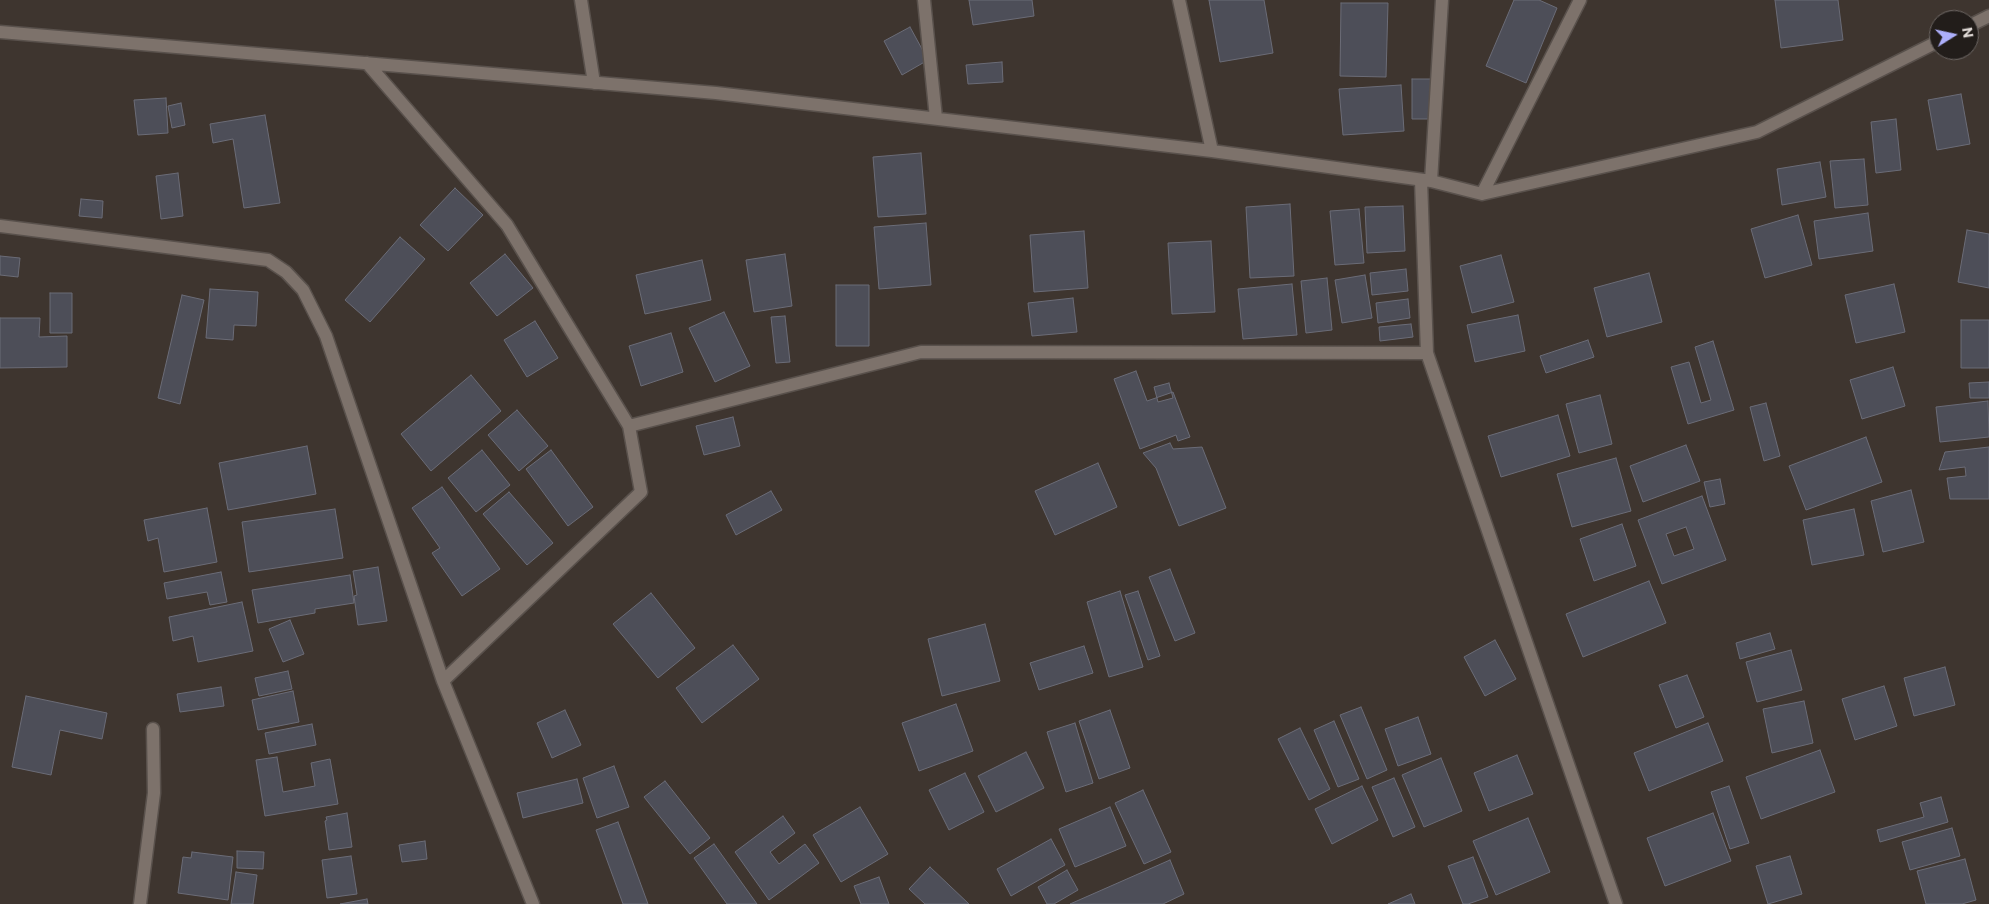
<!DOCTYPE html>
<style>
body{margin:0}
#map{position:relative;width:1989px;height:904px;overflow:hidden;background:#3e352f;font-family:Commissioner,sans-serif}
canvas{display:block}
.north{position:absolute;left:1929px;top:10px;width:50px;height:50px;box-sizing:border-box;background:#221d1a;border:1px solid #6e6865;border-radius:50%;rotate:80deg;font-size:14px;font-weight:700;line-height:20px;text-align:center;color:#dfd9d5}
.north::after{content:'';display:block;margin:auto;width:18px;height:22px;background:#adaffb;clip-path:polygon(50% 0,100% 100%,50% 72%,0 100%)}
</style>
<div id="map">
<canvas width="1989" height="904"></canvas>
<div class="north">N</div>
</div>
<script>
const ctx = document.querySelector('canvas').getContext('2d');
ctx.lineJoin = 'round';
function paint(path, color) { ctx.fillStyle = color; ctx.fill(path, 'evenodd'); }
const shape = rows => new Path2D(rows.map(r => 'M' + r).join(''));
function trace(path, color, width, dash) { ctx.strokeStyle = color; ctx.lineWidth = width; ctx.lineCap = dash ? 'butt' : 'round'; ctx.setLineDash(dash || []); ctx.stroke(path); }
const building = shape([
 [969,0,1032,0,1034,16,973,25,969,0],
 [1209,0,1264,0,1273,53,1220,62,1209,0],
 [1514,0,1539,0,1557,8,1526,83,1486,66,1514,0],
 [1775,0,1838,0,1843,40,1781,48,1775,0],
 [1341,3,1388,3,1386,77,1340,76,1341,3],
 [910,27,928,60,902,75,884,41,910,27],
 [1002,62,1003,82,968,84,966,65,1002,62],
 [1412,79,1433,79,1433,119,1412,119,1412,79],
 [1401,85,1404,131,1343,135,1339,89,1401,85],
 [1961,94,1970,144,1937,150,1928,100,1961,94],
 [166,98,168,133,138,135,134,100,166,98],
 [181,103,185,125,172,128,168,106,181,103],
 [265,115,280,203,244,208,233,139,213,143,210,124,265,115],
 [1896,119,1901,170,1876,173,1871,122,1896,119],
 [921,153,926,214,878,217,873,157,921,153],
 [1864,159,1868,205,1835,208,1830,161,1864,159],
 [1820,162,1826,197,1782,205,1777,169,1820,162],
 [178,173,183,216,161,219,156,176,178,173],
 [455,188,483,215,448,251,420,225,455,188],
 [81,199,103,201,102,218,79,216,81,199],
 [1290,204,1294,276,1250,278,1246,207,1290,204],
 [1403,206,1405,251,1367,253,1365,207,1403,206],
 [1359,209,1364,263,1335,265,1330,211,1359,209],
 [1868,213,1873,251,1819,259,1814,221,1868,213],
 [1798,215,1812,265,1765,278,1751,229,1798,215],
 [926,223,931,285,879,289,874,227,926,223],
 [1967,230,1989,234,1989,288,1958,282,1967,230],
 [1084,231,1088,288,1034,292,1030,235,1084,231],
 [400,237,425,259,370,322,345,300,400,237],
 [1211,241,1215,312,1172,314,1168,243,1211,241],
 [505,254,533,288,497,316,470,283,505,254],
 [785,254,792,306,754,312,746,260,785,254],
 [1501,255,1514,302,1472,313,1460,266,1501,255],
 [0,256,20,258,18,277,0,275,0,256],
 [702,260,711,300,645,314,636,275,702,260],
 [1406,269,1408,291,1372,295,1370,273,1406,269],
 [1649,273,1662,322,1607,337,1594,288,1649,273],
 [1365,275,1372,318,1342,323,1335,280,1365,275],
 [1327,278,1332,330,1306,333,1301,281,1327,278],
 [1292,284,1297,335,1243,339,1238,289,1292,284],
 [1894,284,1905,332,1856,343,1845,295,1894,284],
 [836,285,869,285,869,346,836,346,836,285],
 [210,289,258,292,256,326,234,325,233,340,206,338,210,289],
 [50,293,72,293,72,333,50,333,50,293],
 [182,295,204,300,180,404,158,398,182,295],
 [1073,298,1077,332,1032,336,1028,303,1073,298],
 [1408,299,1410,318,1378,323,1376,303,1408,299],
 [724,312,750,366,715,382,689,328,724,312],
 [1518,315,1525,351,1475,362,1467,325,1518,315],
 [785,316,790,362,776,363,771,317,785,316],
 [0,318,40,318,39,337,67,336,67,367,0,368,0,318],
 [1961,320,1989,320,1989,368,1961,368,1961,320],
 [535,321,558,358,527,377,504,340,535,321],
 [1411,324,1413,337,1380,341,1379,327,1411,324],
 [671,333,683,372,641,386,629,346,671,333],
 [1588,340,1594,357,1546,373,1540,356,1588,340],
 [1713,341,1734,410,1688,424,1671,367,1689,362,1701,403,1711,400,1695,347,1713,341],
 [1893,367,1905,406,1862,419,1850,380,1893,367],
 [1136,371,1147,401,1173,392,1190,437,1178,441,1176,435,1140,449,1114,379,1136,371],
 [471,375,501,411,431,471,401,434,471,375],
 [1989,382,1989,398,1970,398,1969,383,1989,382],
 [1169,383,1173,398,1158,402,1154,387,1169,383],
 [1600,395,1612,444,1579,453,1566,404,1600,395],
 [1988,401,1989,437,1940,442,1936,407,1988,401],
 [1766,403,1780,456,1764,461,1750,407,1766,403],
 [517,410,548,446,519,471,488,435,517,410],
 [1558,415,1570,456,1501,477,1488,436,1558,415],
 [733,417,740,446,704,455,696,426,733,417],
 [1866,437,1882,482,1806,510,1789,466,1866,437],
 [1170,443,1173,449,1202,447,1226,508,1179,526,1156,468,1143,453,1170,443],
 [1686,445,1700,481,1643,502,1630,466,1686,445],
 [307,446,316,494,228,510,219,463,307,446],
 [1989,447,1989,499,1950,499,1947,478,1966,476,1965,467,1939,470,1945,452,1989,447],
 [482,450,510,485,476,512,448,478,482,450],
 [551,450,593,507,568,526,526,469,551,450],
 [1616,458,1631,511,1572,527,1557,474,1616,458],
 [1098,463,1117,507,1055,535,1035,491,1098,463],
 [1720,479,1725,504,1710,507,1704,482,1720,479],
 [442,487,500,569,462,596,432,553,440,548,412,508,442,487],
 [1911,490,1924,542,1883,552,1871,501,1911,490],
 [771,491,782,510,736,535,726,515,771,491],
 [509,492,553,543,527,565,483,514,509,492],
 [1702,496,1726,560,1662,584,1638,520,1702,496],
 [1686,527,1694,549,1674,556,1666,534,1686,527],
 [207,508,217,562,164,572,158,538,148,541,144,520,207,508],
 [335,509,343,558,249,572,242,522,335,509],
 [1854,509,1864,555,1812,565,1803,520,1854,509],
 [1622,524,1636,566,1594,581,1580,539,1622,524],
 [378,567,387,621,358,625,354,596,357,595,353,571,378,567],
 [1170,569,1195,633,1175,641,1149,577,1170,569],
 [221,572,227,602,210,605,207,592,167,599,164,583,221,572],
 [350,575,354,603,315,609,315,613,258,623,252,590,350,575],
 [1649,581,1666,623,1583,657,1566,614,1649,581],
 [1120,591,1143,667,1109,677,1087,602,1120,591],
 [1138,591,1160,656,1148,660,1125,595,1138,591],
 [651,593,695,648,658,678,613,624,651,593],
 [242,602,253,651,198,662,193,636,173,641,169,617,242,602],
 [290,620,304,654,283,662,269,629,290,620],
 [985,624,1000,681,942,696,928,639,985,624],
 [1770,633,1775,649,1740,659,1736,643,1770,633],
 [1495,640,1516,679,1485,696,1464,657,1495,640],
 [733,645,759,679,702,723,676,688,733,645],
 [1084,646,1093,673,1039,690,1030,663,1084,646],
 [1791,650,1802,690,1757,702,1746,662,1791,650],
 [1945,667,1955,705,1914,716,1904,678,1945,667],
 [288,671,292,689,259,696,255,678,288,671],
 [1687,675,1704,717,1676,728,1659,685,1687,675],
 [1884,686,1897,726,1855,740,1842,699,1884,686],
 [221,687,224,706,180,712,177,694,221,687],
 [293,691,299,722,258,730,252,700,293,691],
 [26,696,107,713,102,739,60,730,51,775,12,767,26,696],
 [1804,701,1813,743,1772,753,1763,709,1804,701],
 [956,704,973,751,919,771,902,723,956,704],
 [1361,707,1387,770,1367,779,1340,715,1361,707],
 [565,710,581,745,552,758,537,723,565,710],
 [1110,710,1130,768,1099,779,1079,721,1110,710],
 [1418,717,1431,754,1398,766,1385,729,1418,717],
 [1334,721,1359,779,1338,787,1314,730,1334,721],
 [1075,723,1093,783,1066,792,1047,732,1075,723],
 [1708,723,1723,761,1649,791,1634,753,1708,723],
 [312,724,316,745,269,754,265,733,312,724],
 [1300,728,1330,789,1309,800,1278,739,1300,728],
 [1820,750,1835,792,1761,819,1746,777,1820,750],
 [1026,752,1044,788,996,812,978,776,1026,752],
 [1517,755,1533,794,1489,811,1474,773,1517,755],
 [277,757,283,792,315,786,311,763,330,759,338,804,265,816,256,760,277,757],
 [1441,758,1462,811,1424,827,1402,775,1441,758],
 [614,766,629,807,597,818,583,778,614,766],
 [965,773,984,812,949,830,929,790,965,773],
 [1394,778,1415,827,1393,837,1372,787,1394,778],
 [577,779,583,803,523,818,517,793,577,779],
 [665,781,710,838,690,854,644,797,665,781],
 [1362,786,1378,820,1332,844,1315,809,1362,786],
 [1729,786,1749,843,1730,849,1711,792,1729,786],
 [1143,790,1171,852,1144,864,1115,803,1143,790],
 [1941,797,1948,822,1880,842,1877,830,1924,817,1920,803,1941,797],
 [860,807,888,854,841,882,813,835,860,807],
 [1110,807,1126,846,1075,867,1059,829,1110,807],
 [347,813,352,847,329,850,325,821,327,820,326,817,347,813],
 [1713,813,1731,861,1665,886,1647,838,1713,813],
 [783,816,795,833,770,852,779,864,805,844,819,863,769,900,735,852,783,816],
 [1528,818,1550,872,1496,895,1473,841,1528,818],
 [618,822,648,904,623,904,596,830,618,822],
 [1952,828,1960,856,1910,870,1902,842,1952,828],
 [1051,839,1065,865,1011,896,997,869,1051,839],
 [425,841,427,859,402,862,399,845,425,841],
 [714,844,757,904,727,904,694,858,714,844],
 [237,851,264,852,263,869,237,868,237,851],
 [192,852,233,857,228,900,178,893,183,857,191,858,192,852],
 [351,856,357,894,327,898,322,860,351,856],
 [1790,856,1802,894,1768,904,1756,866,1790,856],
 [1473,857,1488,897,1468,904,1463,904,1448,866,1473,857],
 [1965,859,1976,900,1962,904,1926,904,1917,871,1965,859],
 [1170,860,1184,894,1163,904,1070,904,1170,860],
 [930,867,969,904,925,904,909,889,930,867],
 [1067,870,1078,890,1054,904,1047,904,1038,887,1067,870],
 [236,872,257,875,253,904,231,904,236,872],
 [879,877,889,904,861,904,854,886,879,877],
 [1411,894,1415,904,1388,904,1411,894],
 [367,899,368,904,340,904,367,899]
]);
paint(building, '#4d4e58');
trace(building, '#6b6c77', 1);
const minor = shape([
 [581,0,594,83],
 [924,0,936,118],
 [1179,0,1212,151],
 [1969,26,1989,16],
 [0,32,716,93,1212,151,1431,181,1482,194,1757,132,1939,41],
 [367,63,507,225,629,426,641,492,443,681],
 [1421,180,1427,353,1616,904],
 [1431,181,1442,0],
 [1482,194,1580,0],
 [0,226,268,260,286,272,303,290,326,336,443,681,533,904],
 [629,426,921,352,1427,353],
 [140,904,154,793,153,729]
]);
trace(minor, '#59514c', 15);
trace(minor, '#7d726b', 12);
</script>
